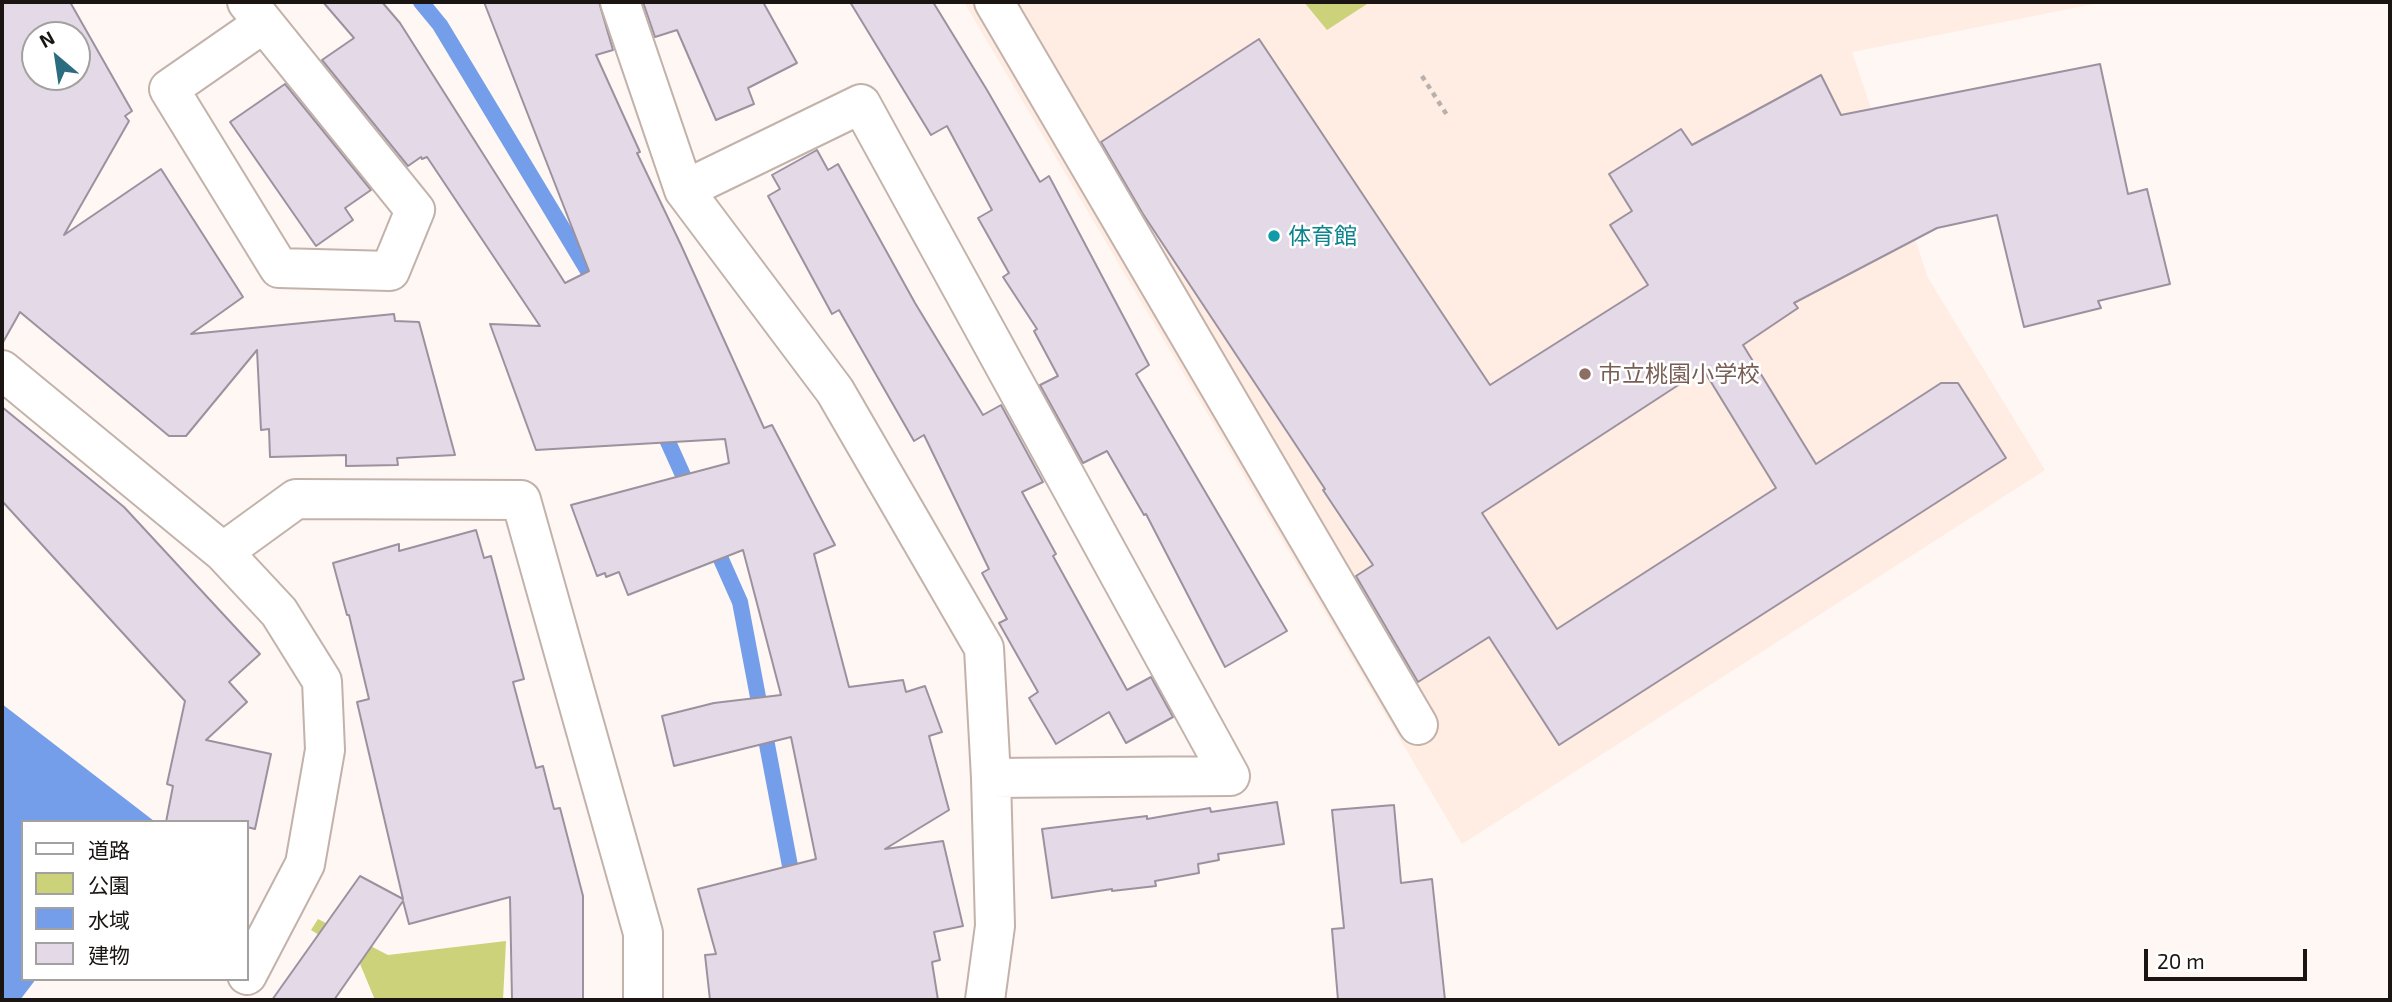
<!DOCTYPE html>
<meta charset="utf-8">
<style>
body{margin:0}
#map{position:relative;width:2392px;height:1002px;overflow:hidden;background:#fef7f4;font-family:"Exo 2","Noto Sans JP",sans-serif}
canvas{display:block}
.frame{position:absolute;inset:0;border:4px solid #1a1512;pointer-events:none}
.legend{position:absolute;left:21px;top:820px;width:228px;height:161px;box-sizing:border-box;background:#fff;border:2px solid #a3a1a0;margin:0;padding:9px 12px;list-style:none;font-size:21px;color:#1a1512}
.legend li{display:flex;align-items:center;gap:14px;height:35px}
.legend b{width:35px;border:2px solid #a3a1a0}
.north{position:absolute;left:21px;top:21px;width:70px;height:70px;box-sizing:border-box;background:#fff;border:2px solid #a3a1a0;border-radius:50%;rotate:331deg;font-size:19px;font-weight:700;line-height:28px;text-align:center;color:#1a1512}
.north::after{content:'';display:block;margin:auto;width:24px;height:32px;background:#2b6d80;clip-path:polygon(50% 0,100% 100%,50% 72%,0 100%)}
.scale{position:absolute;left:2144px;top:949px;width:163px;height:32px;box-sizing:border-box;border:4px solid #1a1512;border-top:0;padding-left:9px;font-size:21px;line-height:24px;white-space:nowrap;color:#1a1512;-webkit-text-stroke:5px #fff;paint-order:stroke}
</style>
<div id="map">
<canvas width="2392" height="1002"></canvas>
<div class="frame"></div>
<ul class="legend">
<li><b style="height:9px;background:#fff"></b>道路</li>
<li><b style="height:19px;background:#cbd279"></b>公園</li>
<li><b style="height:19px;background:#749ee9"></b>水域</li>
<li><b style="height:19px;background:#e4d9e6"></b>建物</li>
</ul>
<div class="north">N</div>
<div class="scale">20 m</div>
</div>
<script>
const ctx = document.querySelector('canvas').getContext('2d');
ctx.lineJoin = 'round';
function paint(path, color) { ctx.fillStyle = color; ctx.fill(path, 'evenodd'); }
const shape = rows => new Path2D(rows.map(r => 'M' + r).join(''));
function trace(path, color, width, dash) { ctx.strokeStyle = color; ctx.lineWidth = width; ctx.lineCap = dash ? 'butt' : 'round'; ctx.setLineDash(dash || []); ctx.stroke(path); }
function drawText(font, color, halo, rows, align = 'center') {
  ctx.font = font + ' "Exo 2","Noto Sans JP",sans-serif'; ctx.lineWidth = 5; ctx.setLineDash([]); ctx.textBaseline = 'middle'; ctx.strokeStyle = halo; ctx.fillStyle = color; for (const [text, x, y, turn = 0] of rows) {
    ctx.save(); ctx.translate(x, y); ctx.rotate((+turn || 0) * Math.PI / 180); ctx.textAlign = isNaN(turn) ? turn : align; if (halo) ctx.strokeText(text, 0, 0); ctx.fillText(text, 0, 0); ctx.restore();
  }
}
paint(shape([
 [964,2,2104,2,1852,52,1928,278,2045,470,1462,844]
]), '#ffece2');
paint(shape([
 [1304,2,1370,2,1327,30],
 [318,919,388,955,506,941,503,1000,375,1000,358,959,311,930]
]), '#cbd279');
paint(shape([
 [2,704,154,821,23,822,23,979,36,979,20,1000,2,1000]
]), '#749ee9');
trace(shape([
 [421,2,440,25,599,289],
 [660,424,691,493],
 [712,539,740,602,794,887]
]), '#749ee9', 16);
const building = shape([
 [2,2,70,2,132,111,125,116,129,121,64,235,161,169,243,297,191,334,394,314,395,321,419,322,455,455,397,458,398,465,346,466,346,455,270,457,269,429,261,430,257,350,186,436,169,436,20,312,2,344,2,2],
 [35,35,77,35,77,77,35,77,35,35],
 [323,2,382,2,400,23,565,283,589,271,484,2,599,2,613,50,596,55,640,152,637,153,681,245,764,428,772,425,835,545,814,554,849,687,903,680,906,692,925,686,942,732,929,736,949,810,885,849,943,841,963,926,934,932,940,960,932,962,938,1000,710,1000,705,955,716,954,698,889,816,859,791,737,674,766,662,716,714,703,781,695,743,550,628,595,619,572,606,577,605,573,597,576,571,505,729,463,725,439,536,450,490,324,540,326,427,157,422,159,421,157,408,166,322,60,354,38,323,2],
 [643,2,763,2,797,63,748,88,754,104,716,120,677,30,655,37,643,2],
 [850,2,933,2,987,90,1040,182,1049,176,1149,365,1136,374,1287,631,1225,667,1146,514,1144,515,1107,451,1083,463,1040,385,1058,376,1034,331,1037,329,1003,277,1009,273,978,218,992,210,947,126,931,135,850,2],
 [1259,39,1490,385,1648,285,1610,225,1632,211,1609,174,1681,129,1692,145,1821,75,1841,115,2100,64,2128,194,2147,189,2170,284,2098,301,2101,308,2024,327,1997,215,1937,228,1794,303,1798,308,1743,345,1816,464,1941,383,1958,383,2006,458,1559,745,1489,637,1418,682,1356,576,1373,565,1323,490,1325,489,1143,214,1101,142,1259,39],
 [1703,369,1776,488,1557,629,1482,513,1703,369],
 [285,84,371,190,345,208,353,220,316,246,230,122,285,84],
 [817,150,828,170,838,164,915,303,983,415,1001,405,1043,482,1022,492,1056,554,1053,556,1127,690,1151,677,1173,717,1126,743,1109,712,1056,744,1029,698,1038,692,999,623,1007,619,982,573,989,569,924,435,914,441,839,310,832,314,768,196,780,189,772,175,817,150],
 [2,407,124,507,260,654,229,682,247,702,206,740,271,754,255,829,247,827,247,822,166,822,173,786,167,784,185,701,2,501,2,407],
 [476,530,484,558,491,556,524,679,513,682,536,768,543,766,554,809,560,808,583,896,583,1000,512,1000,510,897,409,924,403,901,334,1000,272,1000,360,876,403,899,357,702,369,699,349,615,347,615,333,563,399,544,399,551,476,530],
 [1277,802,1284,844,1218,854,1219,860,1198,864,1199,873,1155,881,1156,886,1112,891,1112,889,1052,898,1042,829,1147,816,1147,819,1210,808,1211,812,1277,802],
 [1394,805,1401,883,1432,879,1445,1000,1338,1000,1332,929,1344,928,1332,810,1394,805]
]);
paint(building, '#e4d9e6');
trace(building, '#9c919e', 2);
const minor = shape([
 [247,2,415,210,390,271,279,268,169,89,264,23],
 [620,2,684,190,835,391,984,648,991,778,995,926,985,1000],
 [994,2,1418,725],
 [684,190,861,104,1230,776,991,778],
 [2,370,223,552,279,612,322,681,325,750,305,864,247,975],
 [223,552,296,499,521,500,643,933,643,1000]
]);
trace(minor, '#c2b2aa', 42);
trace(shape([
 [1422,76,1447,115]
]), '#b7b1ae', 4.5, [5, 5]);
trace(minor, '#fff', 38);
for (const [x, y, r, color] of [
 [1274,236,7,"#0f9aa8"],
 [1585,374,7,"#8d6e63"]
]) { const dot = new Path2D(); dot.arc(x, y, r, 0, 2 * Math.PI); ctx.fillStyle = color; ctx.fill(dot); trace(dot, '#fff', 2.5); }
drawText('23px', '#0d838f', '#fff', [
 ["体育館",1288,236]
], 'left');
drawText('23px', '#785e54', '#fff', [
 ["市立桃園小学校",1599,374]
], 'left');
</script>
